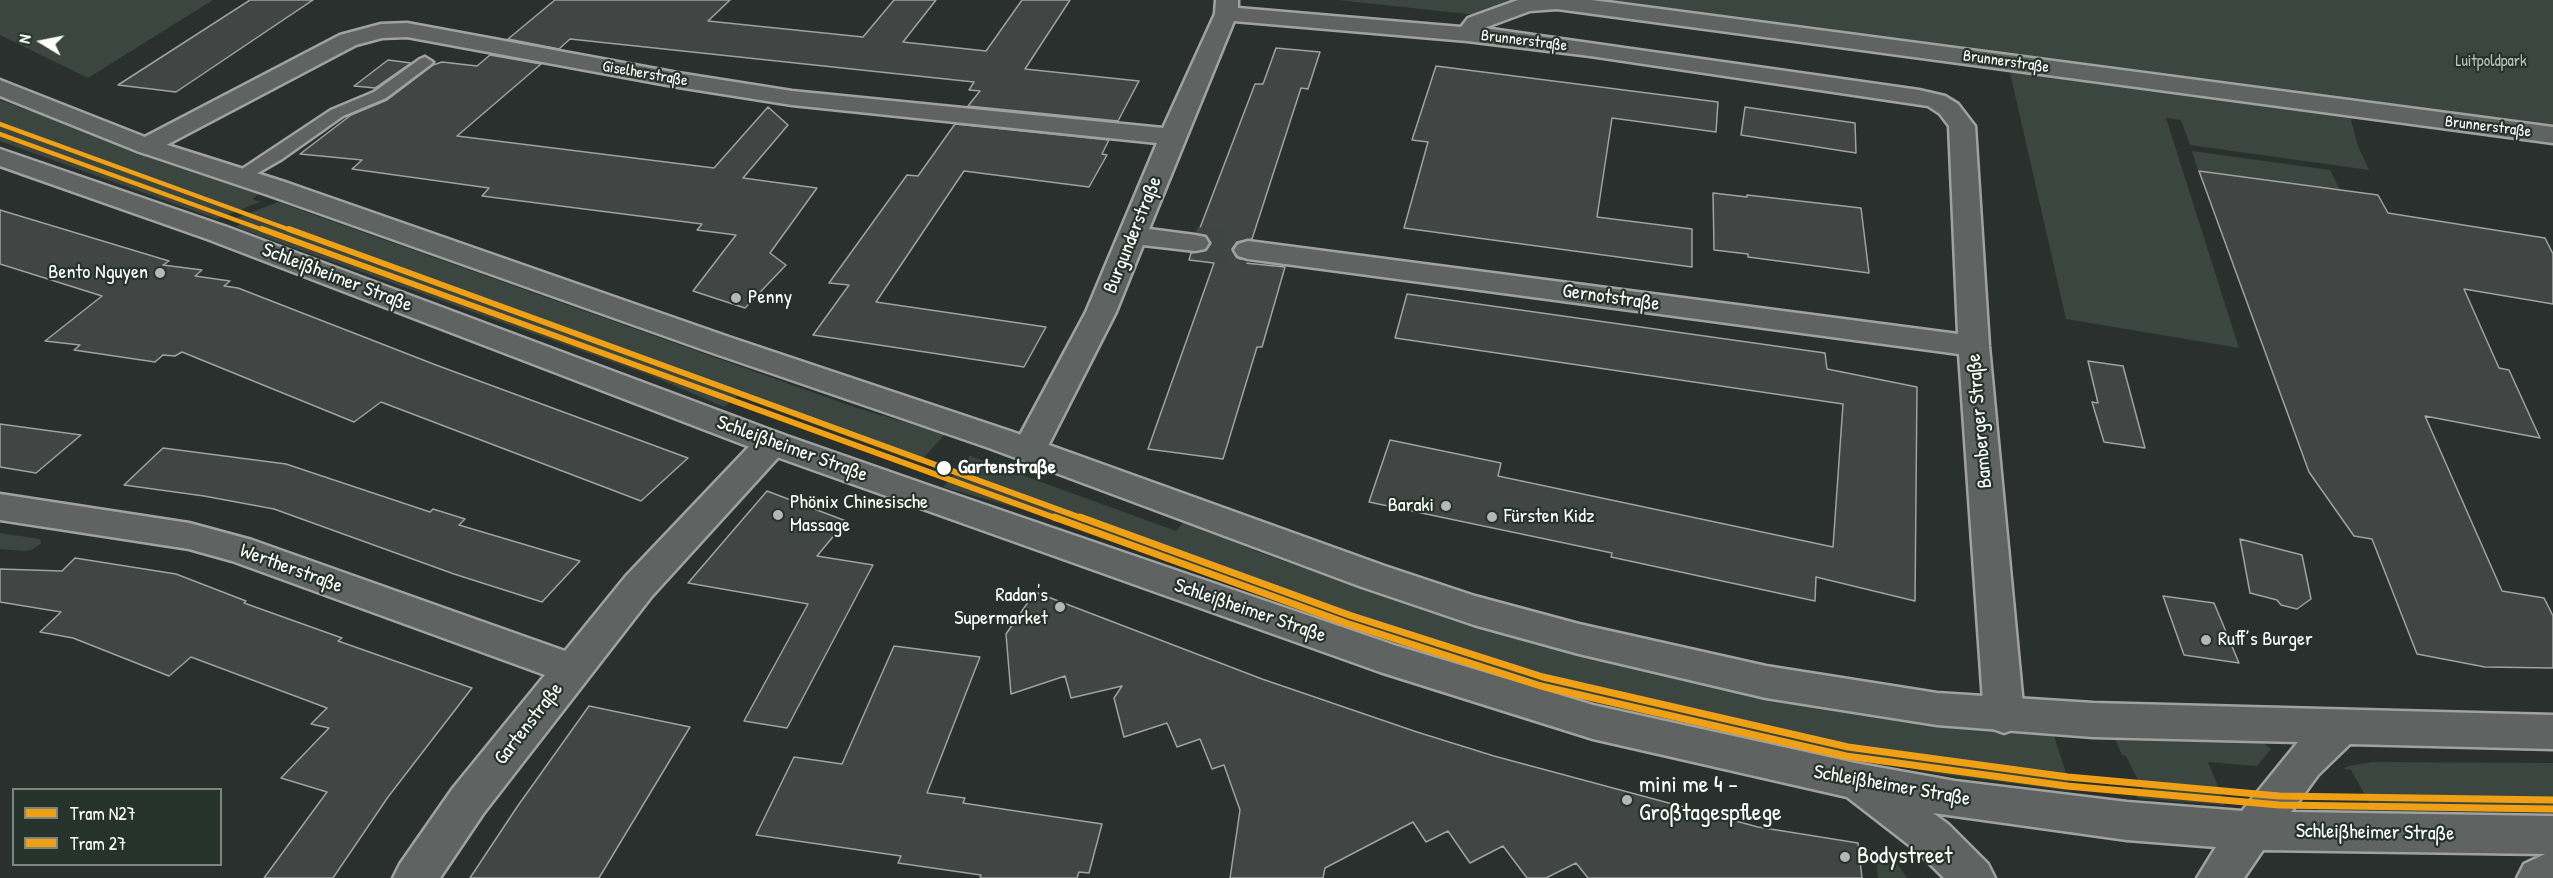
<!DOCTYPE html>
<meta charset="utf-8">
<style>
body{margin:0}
#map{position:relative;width:2553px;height:878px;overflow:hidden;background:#29302d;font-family:"Patrick Hand",sans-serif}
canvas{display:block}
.legend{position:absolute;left:12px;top:788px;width:210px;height:78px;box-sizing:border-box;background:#26332d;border:2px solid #7d8581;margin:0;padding:8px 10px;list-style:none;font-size:18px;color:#fff}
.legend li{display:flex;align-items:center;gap:12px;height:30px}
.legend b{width:30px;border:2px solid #7d8581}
.north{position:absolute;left:12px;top:12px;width:60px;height:60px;-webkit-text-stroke:4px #26332d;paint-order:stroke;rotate:280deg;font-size:16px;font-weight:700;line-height:24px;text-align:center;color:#fff}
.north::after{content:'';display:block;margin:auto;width:21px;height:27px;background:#fff;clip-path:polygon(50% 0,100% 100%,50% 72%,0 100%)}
</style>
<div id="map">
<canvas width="2553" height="878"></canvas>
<ul class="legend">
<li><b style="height:8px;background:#f0a014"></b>Tram N27</li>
<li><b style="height:8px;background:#f0a014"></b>Tram 27</li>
</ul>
<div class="north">N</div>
</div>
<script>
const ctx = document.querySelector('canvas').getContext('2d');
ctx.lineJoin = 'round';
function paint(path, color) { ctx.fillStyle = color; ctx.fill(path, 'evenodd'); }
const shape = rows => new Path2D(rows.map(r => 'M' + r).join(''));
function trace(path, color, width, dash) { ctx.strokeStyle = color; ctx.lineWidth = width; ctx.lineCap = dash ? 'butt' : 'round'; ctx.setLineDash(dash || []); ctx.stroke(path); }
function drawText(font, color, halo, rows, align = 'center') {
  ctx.font = font + ' "Patrick Hand",sans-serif'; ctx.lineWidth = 4.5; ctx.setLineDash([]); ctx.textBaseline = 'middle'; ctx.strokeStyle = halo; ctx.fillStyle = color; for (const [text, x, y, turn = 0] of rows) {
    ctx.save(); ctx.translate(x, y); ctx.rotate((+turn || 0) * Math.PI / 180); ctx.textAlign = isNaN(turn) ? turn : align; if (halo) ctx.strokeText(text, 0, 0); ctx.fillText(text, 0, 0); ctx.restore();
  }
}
paint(shape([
 [0,0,213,0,88,78,0,35],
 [1337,0,2553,0,2553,133,1557,2,1496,14,1468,14],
 [2009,68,2350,116,2358,146,2369,170,2190,145,2181,120,2166,118,2239,348,2066,319],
 [0,100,259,194,252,199,260,202,217,219,0,141],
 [2192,151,2330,170,2340,190,2198,171],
 [278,202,857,408,945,434,919,463,737,396,724,407,652,376,236,227,245,221,237,218],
 [970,456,1176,531,1185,520,1258,552,1366,590,1597,659,1707,685,1904,720,2054,736,2072,791,1941,774,1786,745,1638,713,1492,672,1206,576,1024,510,943,487],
 [0,533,40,539,41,543,33,549,25,551,0,549],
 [2114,737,2260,740,2271,749,2257,766,2208,762,2222,796,2229,800,2224,805,2137,798,2134,790,2143,790,2126,756,2122,755],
 [2372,762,2553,763,2553,813,2319,810,2315,807,2314,803,2370,804,2351,770,2343,769,2349,766],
 [1875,851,1885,853,1895,860,1907,878,1878,878]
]), '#3b4641');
const building = shape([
 [250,0,313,0,176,92,118,85,250,0],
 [555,0,730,0,708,21,863,37,894,0,936,0,903,42,986,51,1022,0,1070,0,1025,69,1139,81,1118,121,968,106,980,91,969,90,974,82,570,39,559,49,508,39,555,0],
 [1276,48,1320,52,1308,89,1301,88,1252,239,1237,242,1232,249,1236,257,1245,261,1245,263,1285,267,1262,347,1257,347,1223,459,1148,449,1214,263,1189,260,1191,253,1205,251,1211,244,1207,236,1198,233,1255,84,1263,84,1276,48],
 [490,55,541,64,457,136,714,168,768,107,788,125,743,178,817,188,770,253,786,265,745,308,693,291,736,235,697,230,702,224,482,196,489,188,352,169,362,160,300,154,351,115,387,100,433,65,442,62,477,66,490,55],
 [388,60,411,63,375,88,354,86,388,60],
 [1436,66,1718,102,1716,132,1612,118,1597,217,1692,229,1692,267,1404,228,1428,142,1412,140,1436,66],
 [1745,107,1855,123,1856,153,1741,135,1745,107],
 [955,124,1109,140,1102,154,1107,155,1089,187,964,171,876,302,1046,327,1024,367,813,335,849,285,829,283,907,175,918,176,955,124],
 [2199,171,2378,195,2388,213,2545,238,2553,254,2553,304,2464,289,2499,368,2509,370,2540,438,2425,416,2502,591,2544,598,2553,616,2553,668,2485,667,2417,654,2372,539,2354,536,2309,472,2199,171],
 [1713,193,1747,197,1747,195,1861,208,1869,273,1748,257,1748,254,1714,250,1713,193],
 [0,210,169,261,163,265,202,270,195,276,230,281,224,286,238,288,436,365,688,458,641,501,381,402,354,422,182,352,175,356,163,355,155,362,74,350,80,345,45,341,102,296,0,264,0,210],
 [1407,294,1825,353,1827,369,1917,387,1915,601,1816,577,1815,601,1611,557,1612,553,1369,502,1390,440,1501,463,1498,476,1833,547,1843,404,1395,338,1407,294],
 [2088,361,2123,366,2145,448,2104,442,2092,402,2098,403,2088,361],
 [0,424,81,435,36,473,0,467,0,424],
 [163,448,286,464,430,512,433,509,465,519,459,525,580,561,542,602,454,574,274,509,204,496,124,485,163,448],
 [767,491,846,521,817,556,873,565,787,728,744,721,808,604,688,583,767,491],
 [2240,539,2302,555,2311,599,2297,609,2281,605,2277,600,2250,593,2240,539],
 [75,558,176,574,246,601,244,603,342,638,338,641,472,688,388,797,333,878,264,878,327,792,281,778,329,728,311,724,327,708,191,657,169,676,73,638,40,632,61,612,0,602,0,569,62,571,75,558],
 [1035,592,1262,679,1417,732,1494,756,1758,827,1858,843,1862,878,1588,878,1576,863,1546,878,1527,878,1503,846,1470,863,1448,831,1426,842,1413,822,1325,868,1323,878,1230,878,1240,810,1224,765,1212,769,1200,739,1177,747,1167,723,1124,737,1114,698,1122,686,1071,698,1065,676,1011,694,1006,634,1035,592],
 [2163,596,2214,603,2239,663,2184,655,2163,596],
 [894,646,980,657,927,793,965,798,963,803,1102,824,1089,873,1079,872,1077,878,980,878,981,875,898,863,901,856,756,835,794,757,842,764,894,646],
 [589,706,690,727,599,878,470,878,517,807,589,706]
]);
paint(building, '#414644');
trace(building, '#9fa2a0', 1.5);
trace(shape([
 [1195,243,1248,250]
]), '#3e4542', 32, [32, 16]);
const lane = shape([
 [425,57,433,62,430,65,386,98,343,116,282,159,244,181,238,182,232,181,230,177,331,110,374,92,420,59,425,57]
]);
const street = shape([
 [1216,0,1238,0,1238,8,1461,27,1468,18,1518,0,1592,0,2553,127,2553,143,1557,9,1530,11,1484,28,1919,90,1945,96,1958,104,1971,121,1975,126,1989,346,2024,716,2018,728,2004,733,1990,728,1984,716,1959,354,1248,259,1238,256,1234,250,1238,244,1248,241,1958,334,1949,126,1940,114,1928,106,1590,56,1467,41,1234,21,1149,229,1195,235,1205,237,1209,243,1205,249,1195,251,1143,245,1116,312,1046,450,1041,458,1029,462,1017,458,1012,450,1086,312,1157,143,792,105,678,87,407,37,382,38,356,45,155,151,146,154,137,151,133,146,137,141,340,35,381,24,407,23,678,73,792,91,1163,128,1215,14,1216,0],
 [772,431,784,435,789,443,784,451,652,596,483,814,440,878,393,878,400,864,453,788,545,675,232,561,189,549,0,520,0,494,189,523,252,540,565,651,626,576,760,435,772,431]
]);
const secondary = shape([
 [0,80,155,141,288,183,729,337,1013,432,1385,566,1475,596,1579,624,1766,666,1937,693,2093,703,2553,715,2553,749,2350,744,2318,775,2291,812,2553,816,2553,878,2517,878,2524,864,2545,854,2263,850,2244,878,2197,878,2216,847,2127,840,1933,813,1948,824,1988,864,1995,878,1944,878,1918,852,1847,797,1593,739,1380,672,760,451,207,239,0,166,0,149,227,227,784,435,936,488,1397,646,1593,705,1855,763,1955,781,2127,802,2242,811,2298,742,2093,737,1937,725,1766,698,1579,654,1474,625,1359,586,989,448,707,351,268,195,137,151,0,96,0,80]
]);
trace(lane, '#9fa2a0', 5);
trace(street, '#9fa2a0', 5);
trace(secondary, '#9fa2a0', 5);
paint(lane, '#5f6362');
paint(street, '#5f6362');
paint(secondary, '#5f6362');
trace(shape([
 [0,124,293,231]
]), '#f0a014', 4.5);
trace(shape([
 [289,229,1084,519]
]), '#f0a014', 6);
trace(shape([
 [1080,517,1349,615,1543,677,1848,747,2068,777,2279,796,2553,800]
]), '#f0a014', 7);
trace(shape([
 [0,134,266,231]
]), '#f0a014', 4.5);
trace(shape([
 [262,229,1058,519]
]), '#f0a014', 6);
trace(shape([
 [1054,517,1346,623,1541,686,1846,756,2067,786,2279,805,2553,809]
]), '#f0a014', 7);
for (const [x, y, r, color] of [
 [160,273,6,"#b4b7b6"],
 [736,298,6,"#b4b7b6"],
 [944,468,8,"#fff"],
 [1446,506,6,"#b4b7b6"],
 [778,515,6,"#b4b7b6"],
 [1492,517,6,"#b4b7b6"],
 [1060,607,6,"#b4b7b6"],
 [2206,640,6,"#b4b7b6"],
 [1627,800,6,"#b4b7b6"],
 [1845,857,6,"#b4b7b6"]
]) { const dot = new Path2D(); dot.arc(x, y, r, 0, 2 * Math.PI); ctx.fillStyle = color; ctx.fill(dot); trace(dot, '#26332d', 2); }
drawText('16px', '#fff', '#26332d', [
 ["Brunnerstraße",1524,41,7],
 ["Brunnerstraße",2006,62,8],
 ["Giselherstraße",645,74,10],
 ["Brunnerstraße",2488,127,7]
]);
drawText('16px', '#bbbfbe', '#26332d', [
 ["Luitpoldpark",2491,62]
]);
drawText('20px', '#fff', '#26332d', [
 ["Burgunderstraße",1133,235,-68],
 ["Schleißheimer Straße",337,278,21],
 ["Gernotstraße",1611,298,8],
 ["Bamberger Straße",1980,421,-95],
 ["Schleißheimer Straße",792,449,20],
 ["Wertherstraße",291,569,20],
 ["Schleißheimer Straße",1250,611,19],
 ["Gartenstraße",529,724,-52],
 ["Schleißheimer Straße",1892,786,10],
 ["Schleißheimer Straße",2375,833,1]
]);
drawText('20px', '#fff', '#26332d', [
 ["Bento Nguyen",148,273,"right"],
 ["Penny",748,298],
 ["Phönix Chinesische",790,503],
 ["Massage",790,526],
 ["Baraki",1434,506,"right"],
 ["Fürsten Kidz",1504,517],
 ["Radan's",1048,596,"right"],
 ["Supermarket",1048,619,"right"],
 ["Ruff’s Burger",2218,640]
], 'left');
drawText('bold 20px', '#fff', '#26332d', [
 ["Gartenstraße",958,468]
], 'left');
drawText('24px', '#fff', '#26332d', [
 ["mini me 4 -",1639,786],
 ["Großtagespflege",1639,814],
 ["Bodystreet",1857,857]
], 'left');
</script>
